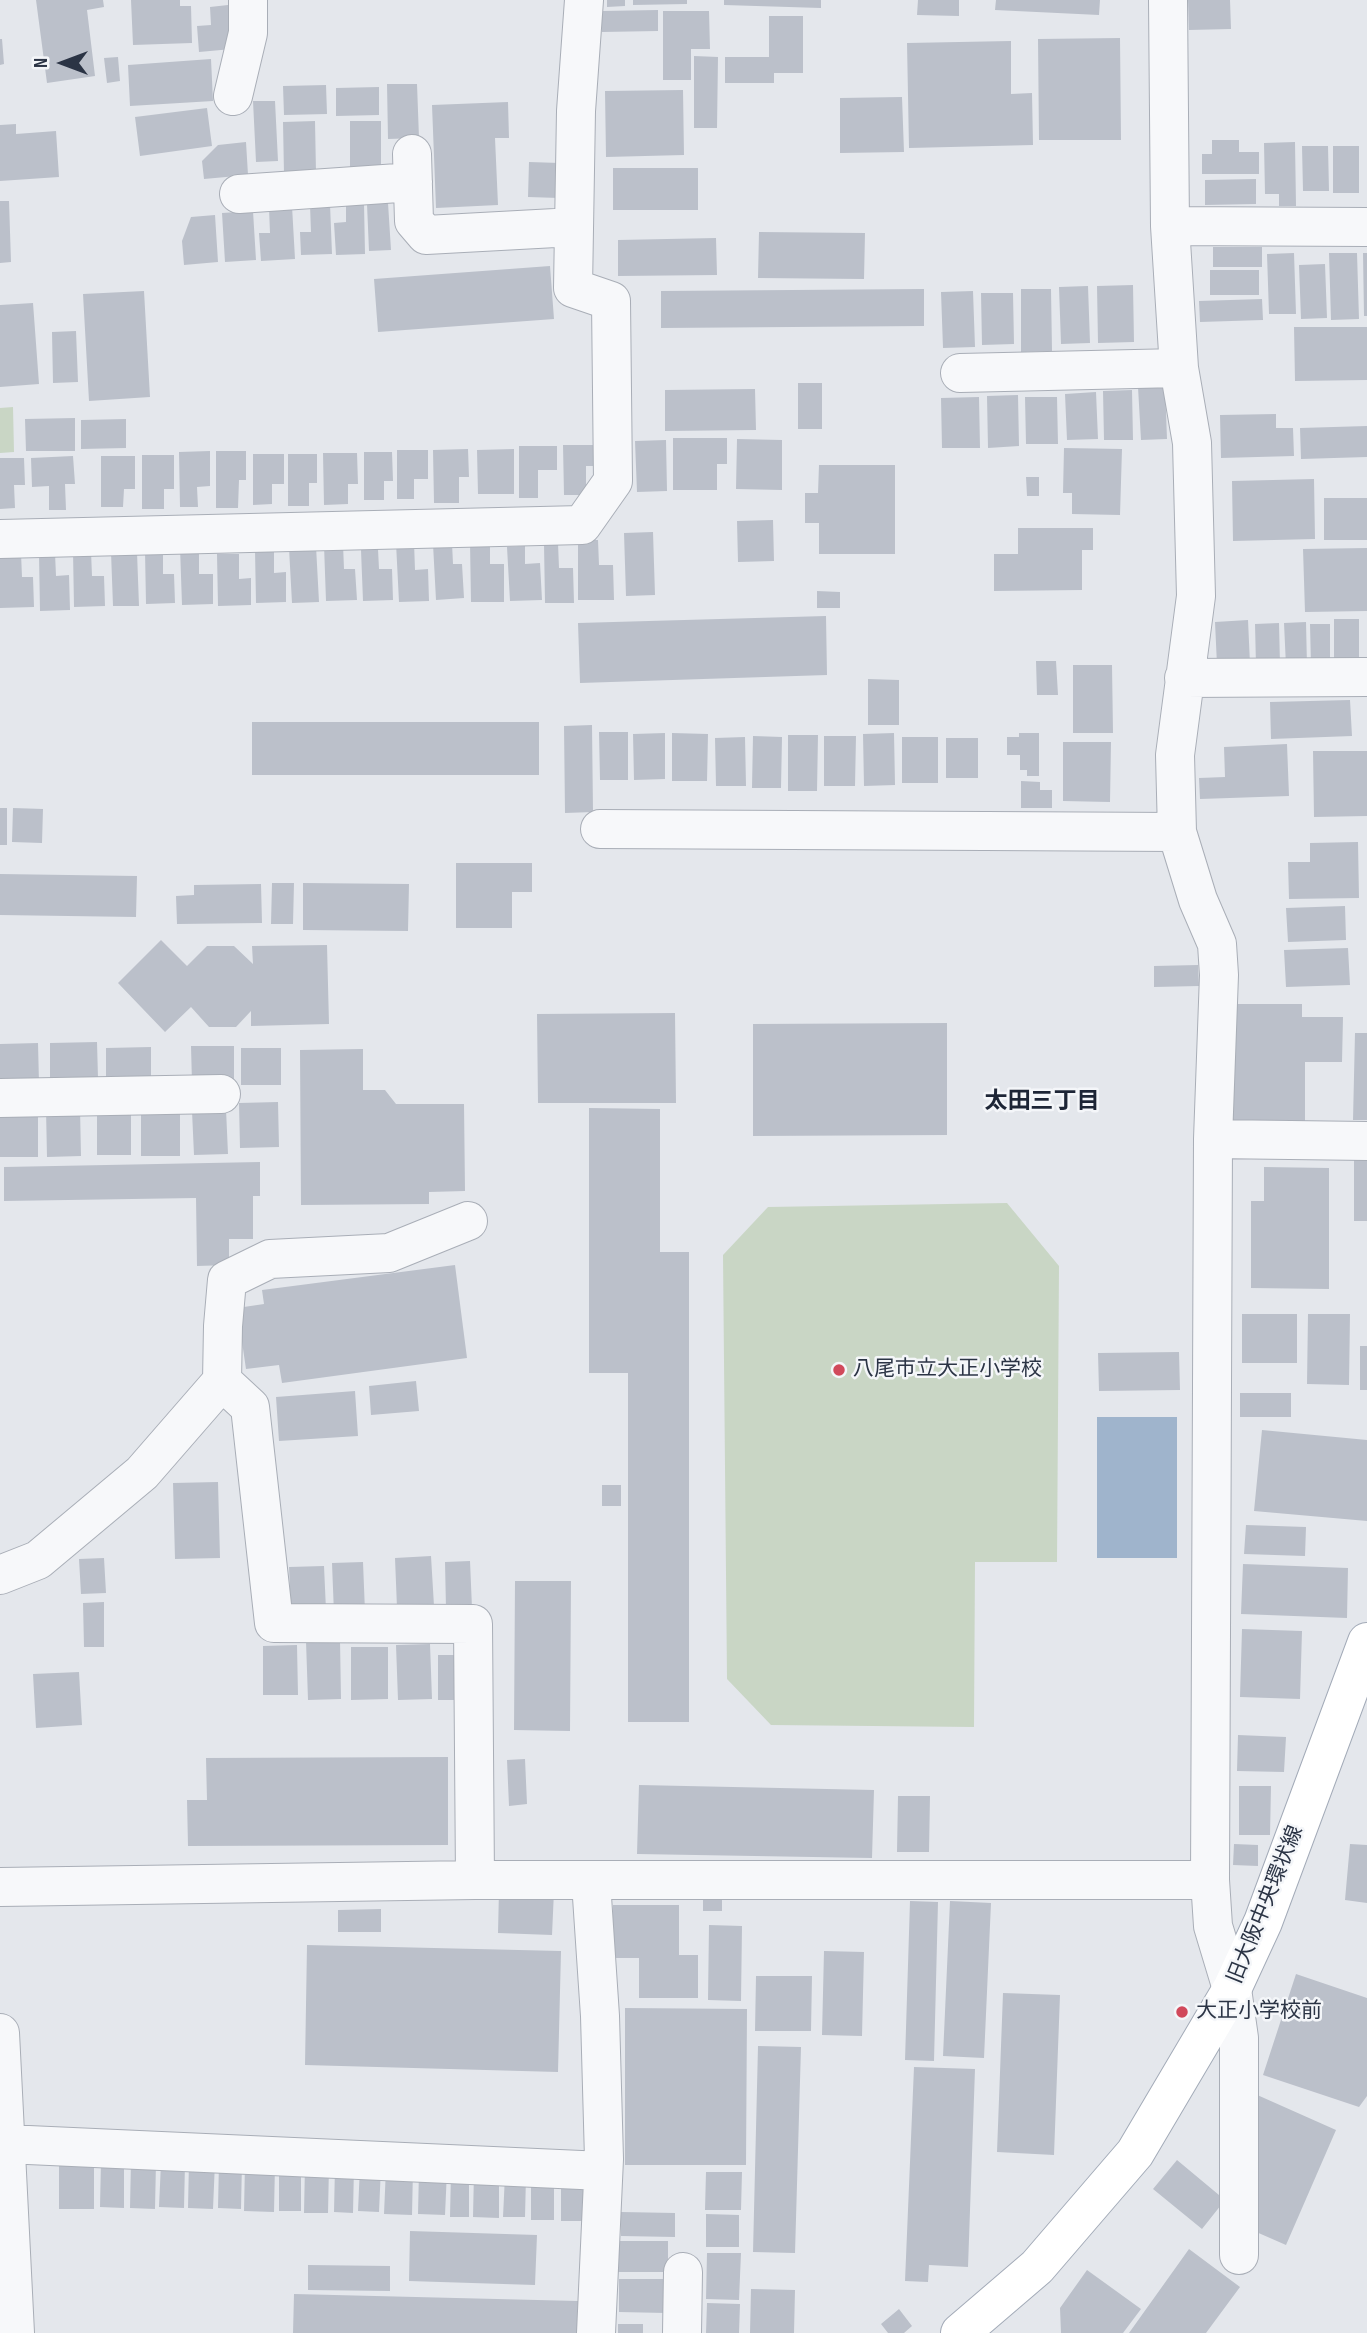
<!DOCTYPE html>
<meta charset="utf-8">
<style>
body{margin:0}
#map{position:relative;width:1367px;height:2333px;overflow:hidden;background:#e4e7ec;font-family:"Sofia Sans Condensed",sans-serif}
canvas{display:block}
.north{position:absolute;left:28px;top:28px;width:70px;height:70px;-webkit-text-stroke:5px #f4f6f9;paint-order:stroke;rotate:270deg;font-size:19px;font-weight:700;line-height:28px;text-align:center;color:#2b3445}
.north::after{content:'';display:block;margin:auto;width:24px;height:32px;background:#2b3445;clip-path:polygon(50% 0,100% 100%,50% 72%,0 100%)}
</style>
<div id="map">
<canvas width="1367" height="2333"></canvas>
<div class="north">N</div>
</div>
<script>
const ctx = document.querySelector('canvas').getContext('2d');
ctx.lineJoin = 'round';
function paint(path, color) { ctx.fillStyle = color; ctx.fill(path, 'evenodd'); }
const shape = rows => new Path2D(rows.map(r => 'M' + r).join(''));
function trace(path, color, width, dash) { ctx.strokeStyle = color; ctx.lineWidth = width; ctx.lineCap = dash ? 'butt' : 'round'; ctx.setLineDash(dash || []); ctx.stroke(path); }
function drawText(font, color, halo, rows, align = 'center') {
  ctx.font = font + ' "Sofia Sans Condensed","Noto Sans JP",sans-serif'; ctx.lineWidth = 5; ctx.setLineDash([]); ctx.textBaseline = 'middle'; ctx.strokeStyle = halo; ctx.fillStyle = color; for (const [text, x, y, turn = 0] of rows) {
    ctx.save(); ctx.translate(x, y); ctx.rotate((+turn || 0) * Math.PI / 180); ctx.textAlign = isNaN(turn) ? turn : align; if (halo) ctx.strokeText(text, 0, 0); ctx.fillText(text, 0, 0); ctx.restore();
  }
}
paint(shape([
 [13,407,14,452,0,453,0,408],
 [1007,1203,1059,1266,1057,1562,975,1562,974,1727,771,1725,727,1679,723,1255,768,1207]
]), '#c9d6c5');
paint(shape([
 [1097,1417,1177,1417,1177,1558,1097,1558]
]), '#9fb4cc');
paint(shape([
 [36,0,103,0,104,7,87,10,95,76,47,83],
 [131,0,180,0,180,6,191,6,192,43,133,45],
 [607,0,625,0,625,6,607,7],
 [633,0,687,0,687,4,633,5],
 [724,0,821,0,821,8,724,5],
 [918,0,959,0,959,16,917,15],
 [996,0,1100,0,1099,15,995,10],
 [1188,0,1230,0,1231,29,1189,30],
 [228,5,232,49,199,52,197,26,211,25,210,7],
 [658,10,658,31,602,32,602,11],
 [663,11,709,11,710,49,691,49,691,80,663,80],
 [769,16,803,16,803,73,774,73,774,83,725,83,725,57,769,57],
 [1120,38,1121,140,1039,140,1038,39],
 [0,39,2,39,4,64,0,65],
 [1011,41,1011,94,1032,93,1033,145,909,148,907,43],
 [694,56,718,57,717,128,694,128],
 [118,57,120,81,107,83,104,58],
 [211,59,213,101,130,106,128,65],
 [387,84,417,84,419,138,388,139],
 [326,85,327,114,284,115,283,86],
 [379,87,379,115,336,116,336,88],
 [683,90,684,155,606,157,605,91],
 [902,97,904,152,840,153,840,98],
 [253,101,275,101,278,161,256,162],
 [508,102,509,138,495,138,498,205,436,208,432,105],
 [207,108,212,146,140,156,135,117],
 [315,121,316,173,284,174,283,122],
 [350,121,381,121,381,170,350,171],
 [16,124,16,134,56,131,59,177,0,181,0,125],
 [1212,140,1239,140,1239,152,1259,152,1259,174,1202,174,1202,154,1212,154],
 [246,142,248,175,204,179,202,161,218,145],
 [1295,142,1296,206,1279,206,1279,194,1265,194,1264,143],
 [1302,146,1328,146,1329,191,1303,191],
 [1333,146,1359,146,1359,193,1333,193],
 [529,162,560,163,559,198,528,197],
 [613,168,698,168,698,210,613,210],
 [1256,179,1256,204,1205,205,1205,180],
 [0,201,9,201,11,262,0,263],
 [364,203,365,254,336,255,334,223,346,222,346,204],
 [388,203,391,250,369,251,367,204],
 [330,204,332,254,301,255,300,232,311,232,310,205],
 [292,206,295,259,261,261,259,233,270,233,269,208],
 [253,211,256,260,225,262,222,213],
 [215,215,218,262,184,265,182,241,191,217],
 [759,232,865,233,864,279,758,278],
 [716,238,717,275,618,276,618,240],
 [1213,247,1262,247,1262,267,1213,267],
 [1294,253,1296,314,1269,314,1267,254],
 [1329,253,1357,253,1359,319,1331,320],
 [1363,253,1367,253,1367,316,1364,316],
 [1325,264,1327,318,1301,319,1299,265],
 [550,266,554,319,378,332,374,279],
 [1210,270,1259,270,1259,295,1210,295],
 [1133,285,1134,342,1098,343,1097,286],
 [1088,286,1090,343,1061,344,1059,287],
 [924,289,924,326,661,328,661,291],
 [1021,289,1051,289,1052,351,1021,352],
 [144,291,150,397,89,401,83,294],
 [973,291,975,347,943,348,941,292],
 [981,293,1013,293,1014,344,982,345],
 [1262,299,1263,320,1200,322,1199,301],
 [33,303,39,384,0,387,0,305],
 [1294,327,1367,327,1367,380,1295,381],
 [76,331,78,382,53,383,52,332],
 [798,383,822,383,822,429,798,429],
 [1165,386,1167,439,1141,440,1138,387],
 [755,389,756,430,665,431,665,390],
 [1132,390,1133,440,1104,440,1103,391],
 [1096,392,1098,439,1067,440,1065,394],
 [1018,395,1019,446,988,448,987,396],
 [979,397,980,448,942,448,941,398],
 [1025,397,1057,397,1058,444,1026,444],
 [1276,414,1276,428,1293,428,1294,456,1221,458,1220,415],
 [75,418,75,451,26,451,25,419],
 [126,419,126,448,81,449,81,420],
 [1367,426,1367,457,1301,459,1300,428],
 [673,438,727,438,727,464,717,464,717,490,673,490],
 [737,439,782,440,782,490,736,489],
 [666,440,667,491,637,492,635,441],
 [563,445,600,445,601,466,586,466,586,495,564,495],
 [519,446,557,446,557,470,538,470,538,498,519,498],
 [1064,448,1122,449,1120,515,1072,514,1072,493,1063,493],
 [468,449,469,477,459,477,459,503,434,503,433,450],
 [514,449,514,494,478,494,477,450],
 [397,450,428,450,428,479,414,479,414,499,397,499],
 [210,451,210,486,197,487,198,507,180,507,179,452],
 [216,451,246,451,246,480,239,480,238,508,216,508],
 [364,452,392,452,393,481,384,481,384,500,364,500],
 [323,453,357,453,358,484,348,484,348,504,324,505],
 [253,454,284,454,284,484,272,484,272,504,253,505],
 [288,454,317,454,317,483,309,483,309,506,288,506],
 [142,455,174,455,174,489,164,489,164,509,142,509],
 [73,456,75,484,65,484,66,510,49,510,49,486,32,487,31,458],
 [101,456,135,456,135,489,124,489,123,507,101,507],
 [0,458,24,458,25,485,14,485,15,508,0,509],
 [819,465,895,465,895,554,819,554,819,523,805,523,805,493,818,493],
 [1026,477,1039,477,1039,496,1027,496],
 [1314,479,1315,539,1233,541,1232,481],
 [1324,498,1367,498,1367,540,1324,540],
 [773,520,774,561,738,562,737,521],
 [1018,528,1093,528,1093,550,1082,550,1082,590,994,591,994,554,1018,554],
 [653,532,655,595,626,596,624,533],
 [578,540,598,540,599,565,613,565,614,600,578,600],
 [414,542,415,570,428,569,429,601,399,602,396,543],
 [470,542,490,542,490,564,504,564,504,602,471,602],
 [452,543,453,564,462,564,464,598,436,600,433,544],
 [558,543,559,568,573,568,574,603,545,603,544,544],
 [343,544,344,569,355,569,357,600,326,601,324,545],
 [199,546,199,574,213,574,213,604,182,605,180,547],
 [316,546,319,602,292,603,289,548],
 [525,546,525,564,540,563,542,600,510,601,507,547],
 [1367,548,1367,611,1305,612,1303,549],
 [274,549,274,573,286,572,286,602,256,603,255,550],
 [378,549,379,569,392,569,393,600,363,601,361,550],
 [163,550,163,574,174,574,175,603,146,604,145,551],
 [73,551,91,551,92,576,104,576,105,606,74,607],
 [111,552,137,552,139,606,113,606],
 [21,553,22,577,33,577,34,607,0,608,0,554],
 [55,553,56,576,69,575,70,610,40,611,39,554],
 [217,554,239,554,239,579,251,578,251,605,218,606],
 [817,591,840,592,840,608,817,608],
 [826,616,827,675,580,683,578,623],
 [1334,619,1359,619,1359,665,1334,665],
 [1248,620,1250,664,1217,665,1215,622],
 [1306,622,1307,666,1286,666,1284,623],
 [1279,623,1280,665,1256,666,1255,624],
 [1310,624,1330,624,1330,666,1311,666],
 [1036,661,1056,661,1058,695,1037,695],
 [1073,665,1112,665,1113,733,1073,733],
 [868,679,899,680,899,725,868,725],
 [1350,700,1352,736,1271,739,1270,702],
 [252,722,539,722,539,775,252,775],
 [592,725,593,812,565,813,564,726],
 [599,732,628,732,628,780,600,780],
 [665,733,665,779,634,780,633,734],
 [672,733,708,734,707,781,672,781],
 [894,733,895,785,864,786,863,734],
 [1019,733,1039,733,1039,776,1027,776,1027,770,1020,770,1020,755,1007,755,1007,737,1019,737],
 [788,735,818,735,817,791,788,791],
 [753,736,782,737,781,788,752,788],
 [824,736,856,736,855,786,824,786],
 [745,737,746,786,716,786,715,738],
 [902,737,938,737,938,783,902,783],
 [946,738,978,738,978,778,946,778],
 [1063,742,1111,742,1110,802,1063,801],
 [1287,744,1289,796,1200,799,1199,778,1225,777,1224,747],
 [1313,751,1367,751,1367,816,1314,817],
 [1021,781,1040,782,1040,790,1052,790,1052,808,1021,808],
 [0,808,7,808,7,845,0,845],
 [13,808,43,809,42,843,12,842],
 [1358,842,1359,898,1289,899,1288,862,1310,862,1310,843],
 [456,863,532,863,532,892,512,892,512,928,456,928],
 [0,874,137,876,136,917,0,915],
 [272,883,294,883,293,924,271,924],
 [303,883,409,884,408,931,303,930],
 [261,884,262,923,177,924,176,896,194,895,194,885],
 [1345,906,1346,940,1288,942,1286,908],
 [161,940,187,966,207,946,234,946,253,964,252,946,327,945,329,1024,251,1026,251,1011,236,1027,209,1027,191,1007,165,1032,118,983],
 [1348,948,1350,985,1286,987,1284,950],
 [1198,965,1199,986,1154,987,1154,966],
 [1234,1004,1302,1004,1302,1017,1343,1017,1342,1062,1305,1062,1305,1122,1233,1122],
 [675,1013,676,1103,538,1103,537,1014],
 [947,1023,947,1135,753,1136,753,1024],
 [1355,1033,1367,1033,1367,1120,1353,1120],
 [97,1042,98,1078,50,1079,50,1043],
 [38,1043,39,1083,0,1084,0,1044],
 [191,1046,234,1046,234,1082,192,1083],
 [151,1047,151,1080,106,1080,106,1048],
 [241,1048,281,1048,281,1085,241,1085],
 [363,1049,363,1090,385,1090,396,1104,464,1104,465,1191,429,1192,429,1204,301,1205,300,1050],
 [278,1102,279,1147,240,1148,239,1103],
 [80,1108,81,1156,47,1157,46,1109],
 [589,1108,660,1109,660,1252,689,1252,689,1722,628,1722,628,1373,589,1373],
 [0,1109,38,1109,38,1157,0,1157],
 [226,1109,228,1154,194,1155,192,1111],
 [97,1111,131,1111,131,1155,97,1155],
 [141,1112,180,1112,180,1156,141,1156],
 [1354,1156,1367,1156,1367,1221,1354,1221],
 [260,1162,260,1196,253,1196,253,1239,229,1239,229,1265,197,1266,196,1198,4,1201,4,1167],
 [1264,1167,1329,1168,1329,1289,1251,1288,1251,1201,1264,1201],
 [455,1265,467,1358,282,1383,279,1365,246,1369,237,1308,264,1304,262,1290],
 [1242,1314,1297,1314,1297,1363,1242,1363],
 [1308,1314,1350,1314,1349,1385,1307,1384],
 [1360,1346,1367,1346,1367,1390,1360,1390],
 [1179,1352,1180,1390,1099,1391,1098,1353],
 [416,1381,419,1411,371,1415,369,1386],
 [355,1391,358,1436,279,1441,276,1397],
 [1240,1393,1291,1393,1291,1417,1240,1417],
 [1262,1430,1367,1440,1367,1521,1254,1511],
 [218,1482,220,1558,175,1559,173,1483],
 [602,1485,621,1485,621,1506,602,1506],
 [1246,1525,1306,1527,1305,1556,1244,1554],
 [431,1556,434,1606,397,1608,395,1558],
 [104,1558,106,1593,81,1594,79,1559],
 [470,1561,472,1608,446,1609,445,1562],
 [363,1562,365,1612,334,1614,332,1563],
 [1243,1564,1348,1568,1347,1618,1241,1614],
 [324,1566,326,1610,291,1612,289,1567],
 [515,1581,571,1581,570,1731,514,1730],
 [104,1602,104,1647,84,1647,83,1603],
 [1242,1629,1302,1631,1300,1699,1240,1697],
 [340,1640,341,1699,308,1700,306,1641],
 [430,1644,432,1699,398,1700,396,1645],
 [297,1645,298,1695,263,1695,263,1646],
 [351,1647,388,1647,388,1699,351,1700],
 [438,1655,467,1655,467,1700,438,1700],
 [79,1672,82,1725,36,1728,33,1674],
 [1238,1735,1286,1737,1284,1772,1237,1771],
 [448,1757,448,1845,188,1846,187,1800,207,1800,206,1758],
 [525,1759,527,1804,509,1806,507,1760],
 [639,1785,874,1790,872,1858,637,1854],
 [1239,1786,1271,1786,1270,1835,1239,1835],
 [898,1796,930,1796,929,1852,897,1852],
 [1234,1844,1258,1845,1258,1866,1233,1865],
 [1350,1844,1367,1845,1367,1903,1345,1900],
 [499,1890,554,1891,552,1935,498,1933],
 [703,1890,722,1890,722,1911,703,1911],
 [910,1901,938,1902,934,2061,905,2060],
 [950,1901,991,1903,984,2058,943,2056],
 [613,1905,679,1905,679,1955,698,1955,698,1998,639,1998,639,1958,613,1958],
 [381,1909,381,1932,338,1932,338,1910],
 [709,1925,742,1926,741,2001,708,2000],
 [307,1945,561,1951,558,2072,305,2065],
 [824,1951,864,1952,862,2036,822,2035],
 [1296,1974,1367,1998,1367,2096,1359,2107,1263,2075],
 [756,1976,812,1976,811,2031,755,2031],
 [1003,1993,1060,1995,1054,2155,997,2152],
 [625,2008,747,2009,746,2165,625,2165],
 [758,2046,801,2047,795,2253,753,2252],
 [914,2067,975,2069,968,2267,929,2265,928,2282,905,2281],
 [1255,2094,1336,2130,1286,2245,1254,2231],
 [59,2159,94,2160,94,2209,59,2209],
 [1177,2160,1225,2200,1202,2229,1153,2189],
 [101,2161,124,2161,124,2208,100,2207],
 [131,2161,156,2162,155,2209,130,2208],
 [189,2161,215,2162,213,2209,188,2208],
 [219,2162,242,2162,241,2209,218,2208],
 [161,2163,185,2163,184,2208,159,2207],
 [245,2163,275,2164,274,2212,244,2211],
 [279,2165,301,2165,301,2211,279,2211],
 [305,2165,329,2166,328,2213,304,2213],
 [335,2166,354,2167,353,2213,334,2212],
 [360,2166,381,2167,379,2212,358,2211],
 [386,2168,413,2169,412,2215,384,2214],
 [419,2170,447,2171,445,2215,418,2214],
 [451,2172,469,2172,469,2217,450,2217],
 [474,2172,499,2173,499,2218,473,2217],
 [706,2172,742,2172,741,2210,705,2210],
 [505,2175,526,2176,525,2217,503,2217],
 [531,2177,554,2177,554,2220,531,2220],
 [561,2179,585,2179,585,2221,561,2221],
 [621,2212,675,2213,675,2237,621,2236],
 [706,2214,739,2215,739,2247,706,2247],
 [410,2231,537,2235,535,2285,409,2281],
 [619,2241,668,2241,668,2272,618,2272],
 [1189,2249,1240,2287,1206,2333,1129,2333],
 [707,2253,741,2253,739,2300,706,2299],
 [308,2265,390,2266,390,2291,308,2290],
 [1087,2270,1141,2309,1123,2333,1061,2333,1060,2308],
 [619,2279,666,2279,666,2313,619,2312],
 [751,2289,795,2290,794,2333,750,2333],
 [294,2294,578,2301,577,2333,293,2333],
 [707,2303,740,2304,739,2333,706,2333],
 [899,2309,912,2326,904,2333,888,2333,881,2324],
 [618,2324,643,2324,643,2333,618,2333]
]), '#bbc0ca');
const minor = shape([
 [1168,0,1170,226,1179,368,1192,443,1196,596,1175,755,1177,832,1198,900,1217,944,1219,975,1213,1139,1210,1880,1213,1926,1232,1989,1239,2038,1239,2255],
 [233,96,248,33,248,0],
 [412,154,414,221,426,235,574,227],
 [239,194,413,182],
 [1170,226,1367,227],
 [960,373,1179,368],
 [0,539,582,525,613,481,611,301,573,288,576,111,584,0],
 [1184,678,1367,677],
 [600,829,1177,832],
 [0,1098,221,1094],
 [1213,1139,1367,1141],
 [222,1381,250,1407,274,1623,473,1624,475,1880],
 [0,1575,38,1560,142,1473,222,1381,223,1326,227,1280,270,1259,389,1253,468,1221],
 [591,1882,600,2016,604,2159,596,2333],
 [0,1887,475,1880,1210,1880],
 [0,2033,15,2333],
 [6,2144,603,2171],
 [682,2333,683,2272]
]);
const major = shape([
 [960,2333,1037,2267,1135,2153,1232,1989,1263,1922,1367,1642]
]);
trace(minor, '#a9aeb7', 40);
trace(major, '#a3abb8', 40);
trace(minor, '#f7f8fa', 38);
trace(major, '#fff', 38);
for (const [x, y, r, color] of [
 [839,1370,7,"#d1495b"],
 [1182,2012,7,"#d1495b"]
]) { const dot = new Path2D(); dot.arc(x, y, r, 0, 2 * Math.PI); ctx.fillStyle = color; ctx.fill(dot); trace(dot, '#f4f6f9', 2.5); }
drawText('21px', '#2b3445', '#f4f6f9', [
 ["八尾市立大正小学校",853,1370],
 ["大正小学校前",1196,2012]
], 'left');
drawText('21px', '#2b3445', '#f4f6f9', [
 ["旧大阪中央環状線",1266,1905,-68]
]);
drawText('bold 23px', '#1d2536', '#f4f6f9', [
 ["太田三丁目",1042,1102]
]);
</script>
